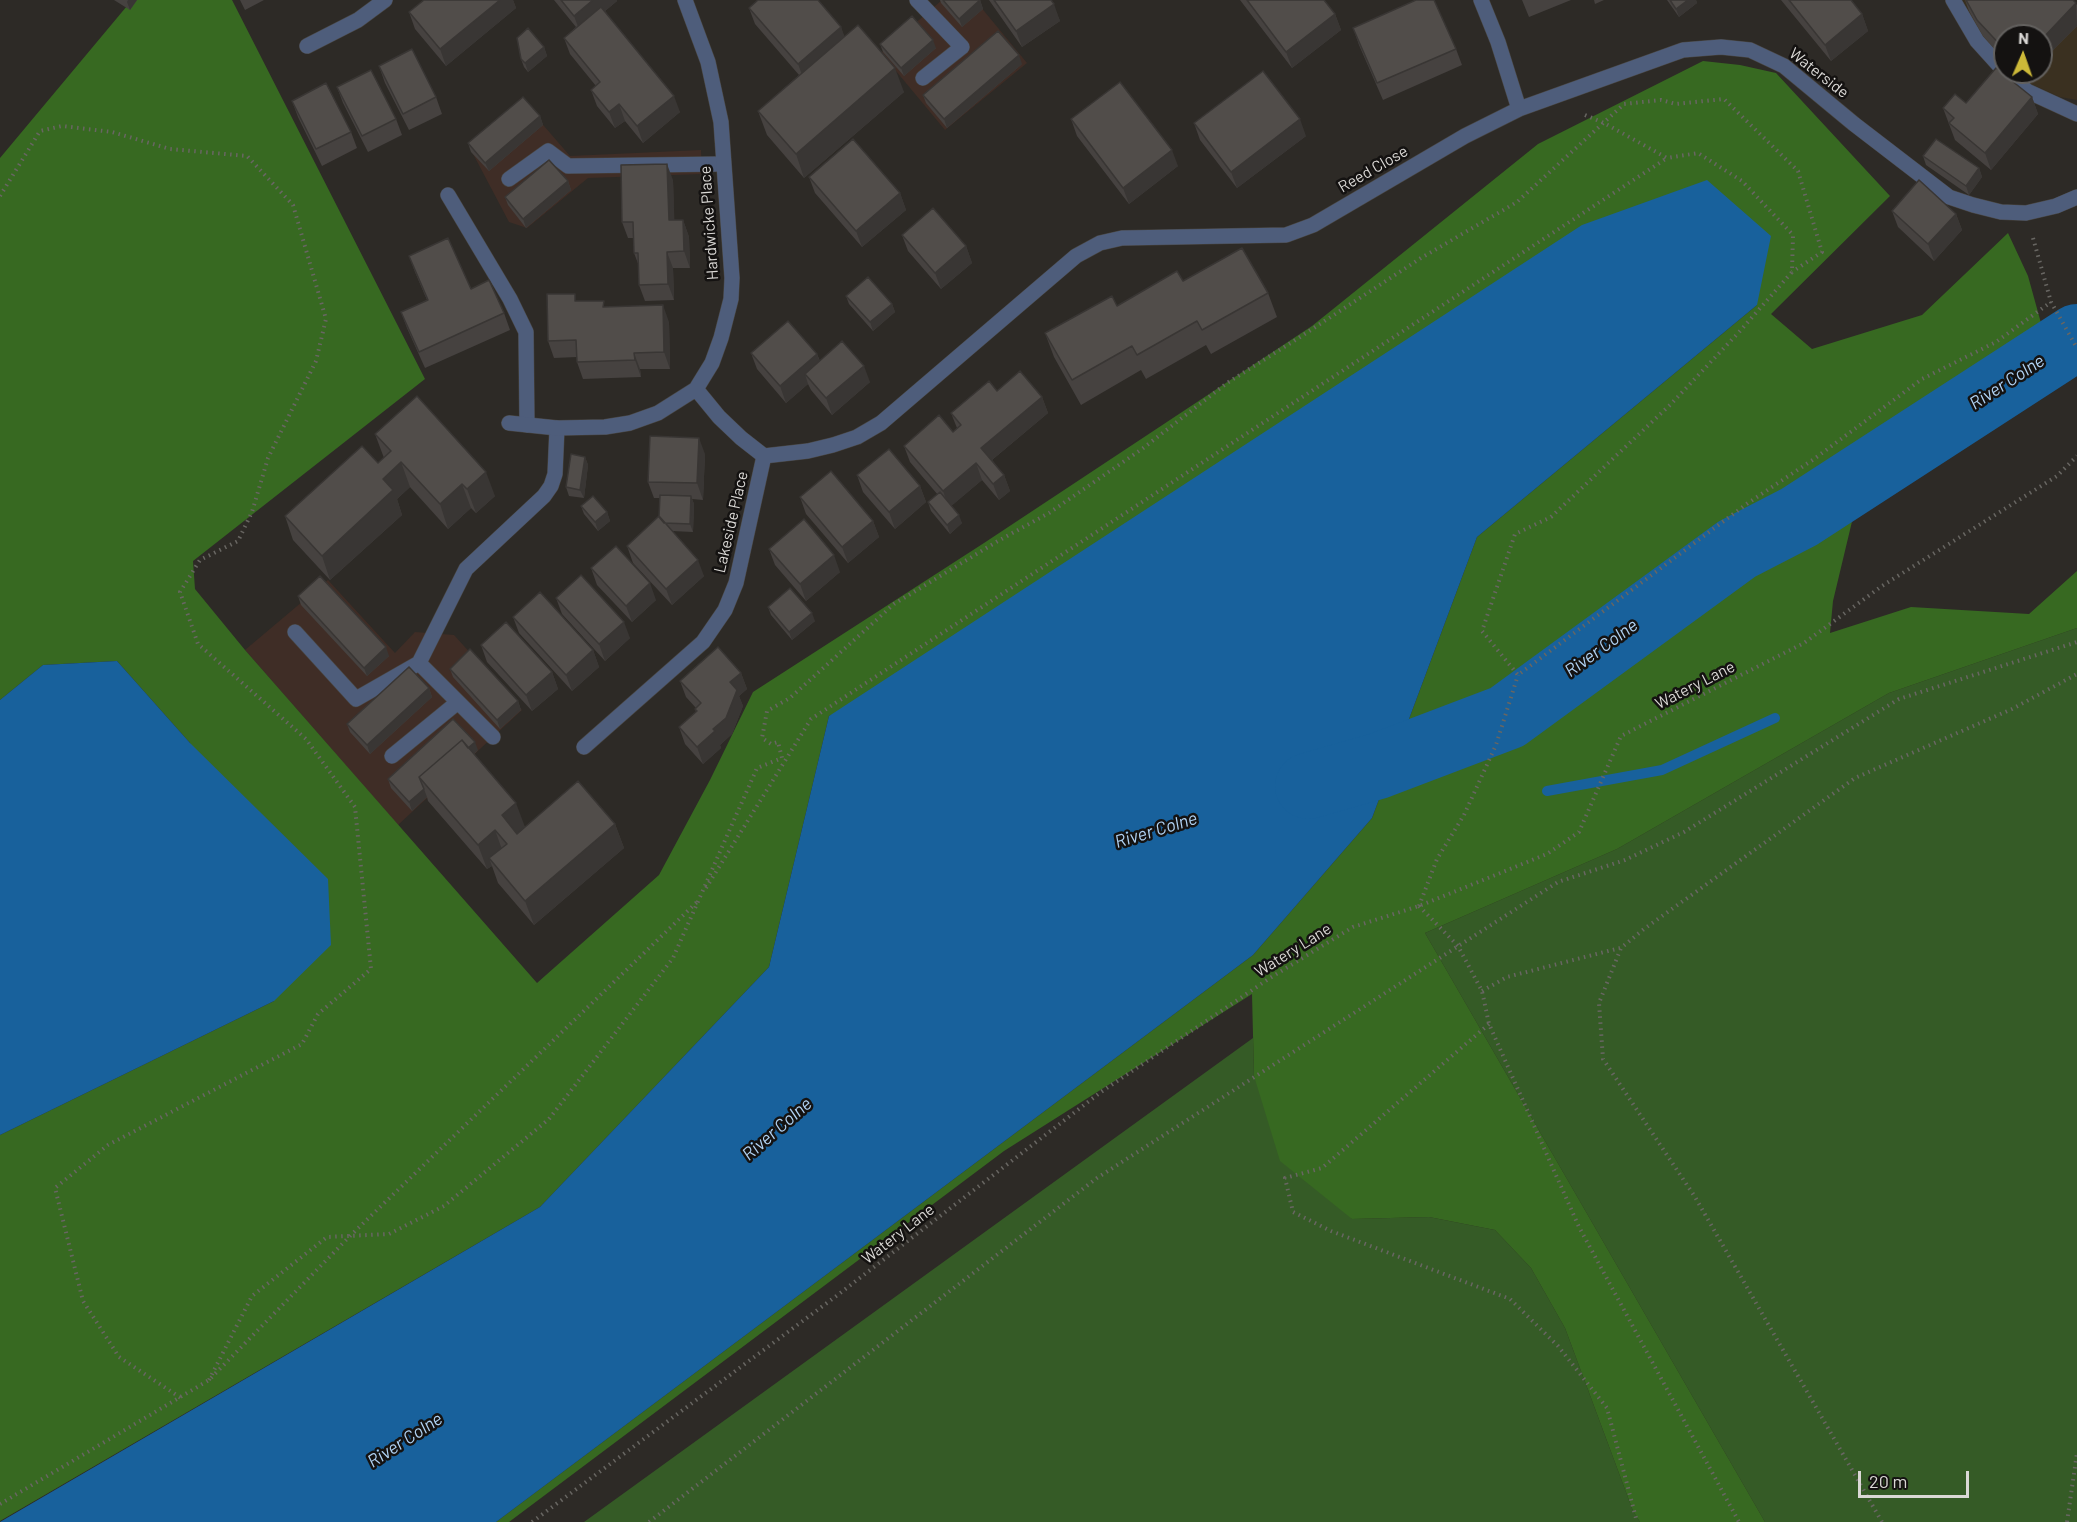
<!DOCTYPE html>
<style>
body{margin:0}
#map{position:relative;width:2077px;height:1522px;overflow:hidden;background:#2d2a26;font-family:Barlow,sans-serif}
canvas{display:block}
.north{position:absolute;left:1993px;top:24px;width:60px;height:60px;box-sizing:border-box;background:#141211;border:2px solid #63615f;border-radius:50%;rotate:2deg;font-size:16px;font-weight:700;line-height:24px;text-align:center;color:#dad8d5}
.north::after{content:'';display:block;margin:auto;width:21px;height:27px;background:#cdb938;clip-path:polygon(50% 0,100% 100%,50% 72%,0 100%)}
.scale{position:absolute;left:1858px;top:1471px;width:111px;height:27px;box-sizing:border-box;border:3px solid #dad8d5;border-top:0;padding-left:8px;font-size:18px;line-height:21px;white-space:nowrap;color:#dad8d5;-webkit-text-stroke:4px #141211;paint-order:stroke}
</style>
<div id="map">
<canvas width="2077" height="1522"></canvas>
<div class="north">N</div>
<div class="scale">20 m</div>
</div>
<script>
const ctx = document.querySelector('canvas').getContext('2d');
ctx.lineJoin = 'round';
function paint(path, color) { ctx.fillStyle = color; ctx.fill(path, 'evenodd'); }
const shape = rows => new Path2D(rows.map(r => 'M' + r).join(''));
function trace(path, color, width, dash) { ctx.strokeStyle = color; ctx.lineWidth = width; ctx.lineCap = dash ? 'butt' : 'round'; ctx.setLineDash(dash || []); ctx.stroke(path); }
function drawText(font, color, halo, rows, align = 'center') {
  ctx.font = font + ' Barlow,sans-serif'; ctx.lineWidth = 5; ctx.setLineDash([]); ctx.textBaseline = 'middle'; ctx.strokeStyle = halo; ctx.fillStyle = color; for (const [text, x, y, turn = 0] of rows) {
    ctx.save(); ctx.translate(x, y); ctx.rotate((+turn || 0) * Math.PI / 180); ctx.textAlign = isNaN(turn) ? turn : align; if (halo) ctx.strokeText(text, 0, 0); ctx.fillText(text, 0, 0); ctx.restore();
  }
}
paint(shape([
 [1963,0,2068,0,2077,9,2077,100,2060,97,2027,82,2017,72,2041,72,2041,36,2005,36,2005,60,1983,38]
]), '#3a3020');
paint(shape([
 [942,0,975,0,1027,63,945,130,881,53],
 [525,104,570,156,701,150,702,174,588,178,527,228,509,222,471,150],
 [328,580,395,653,415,632,454,635,522,710,398,825,245,650]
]), '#3f2d26');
paint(shape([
 [2077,628,2077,1522,1765,1522,1425,933,1617,849,1889,693],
 [1253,1038,1254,1076,1352,1219,1429,1217,1495,1230,1531,1268,1565,1328,1633,1511,1640,1522,584,1522]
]), '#355b26');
paint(shape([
 [132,0,232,0,425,379,193,561,195,589,245,650,537,983,659,875,710,780,753,692,984,543,1312,326,1538,144,1703,61,1740,65,1776,73,1890,196,1771,314,1812,349,1922,315,2008,233,2028,276,2054,370,1855,509,1833,601,1830,633,1911,607,2029,614,2077,571,2077,628,1889,693,1617,849,1425,933,1765,1522,1640,1522,1633,1511,1565,1328,1531,1268,1495,1230,1429,1217,1352,1219,1280,1161,1254,1076,1252,994,1004,1151,509,1522,496,1522,1253,955,1372,818,1477,537,1757,305,829,716,769,967,540,1207,0,1521,0,1135,274,1001,190,743,117,661,43,665,0,700,0,158]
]), '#376921');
paint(shape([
 [1707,180,1771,236,1757,305,1477,537,1372,818,1253,955,496,1522,0,1522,540,1207,769,967,829,716,1582,225],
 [117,661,190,743,328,879,331,945,274,1001,0,1135,0,700,43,665]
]), '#18619c');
trace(shape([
 [1547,791,1662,770,1775,718]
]), '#18619c', 10);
trace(shape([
 [1308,786,1378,766,1507,717,1737,549,1799,517,2077,337]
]), '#18619c', 66);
const lane = shape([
 [917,0,962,47,923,78],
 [1953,0,1977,41,2005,72],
 [2005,72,2027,91,2077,114],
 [509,179,548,151,568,166,723,164],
 [448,195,510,299,526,332,527,425],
 [295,632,356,699,419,663,493,737],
 [419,663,466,569,544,496,551,486,555,474,557,428],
 [392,756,458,702]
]);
const street = shape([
 [307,46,358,20,385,0],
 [1519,109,1683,50,1721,47,1750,50,1784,66,1854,124,1949,197,1973,205,2001,212,2026,213,2056,206,2077,197],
 [696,389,719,417,741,438,764,456],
 [509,423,557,428,605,427,630,423,658,413,696,389,712,363,721,338,731,299,732,278,721,122,708,62,685,0],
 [584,747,703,642,725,610,736,583,764,456,808,451,833,445,857,437,881,423,1076,256,1100,243,1122,238,1286,235,1313,225,1465,136,1519,109,1498,42,1481,0]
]);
trace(lane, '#494642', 16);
trace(street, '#494642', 16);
trace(shape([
 [1585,115,1604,123,1667,158,1698,153,1742,181,1793,235,1792,272,1741,330,1671,404,1551,517,1515,534,1482,631,1518,675,1748,503,1814,459,1922,379,1996,342,2051,302],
 [0,196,40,131,62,126,112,132,170,149,247,156,293,205,326,319,316,361,268,458,252,512,238,541,200,560,180,592,198,644,306,739,355,807,371,969,318,1014,302,1044,108,1145,55,1188,83,1301,119,1357,181,1398],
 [2033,238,2051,302,2077,348],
 [706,888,811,719,1667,158],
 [1419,906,1458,946,1482,991,1489,1024,1579,1227,1739,1522],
 [1419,906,1437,859,1464,815,1496,745,1518,675],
 [1482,991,1507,977,1620,948],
 [1489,1024,1322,1168,1285,1178,1293,1212,1331,1231,1510,1299,1558,1346,1607,1408,1637,1522],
 [209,1380,252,1296,327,1237,389,1234,444,1206,549,1119,673,958,757,768,782,758,778,742,771,744,762,738,767,711,790,698,894,604,998,541,1049,513,1142,449,1227,383,1297,339,1421,258,1517,202,1624,104,1661,100,1676,104,1724,99,1798,171,1822,252,1792,272],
 [0,1504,209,1380,350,1236,697,902],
 [532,1522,839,1294,1101,1092,1270,978,1353,927,1419,906,1547,854,1579,832,1621,736,1804,643,1882,586,2057,476,2077,456],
 [649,1522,1097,1178,1558,882,1625,860,1684,832,1899,699,2077,642],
 [1882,1522,1695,1197,1603,1059,1599,1003,1621,948,1644,929,1855,778,2012,709,2077,674],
 [2067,1522,2077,1453]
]), '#686662', 4, [1.5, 4.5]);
trace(lane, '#4e5d7b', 15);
trace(street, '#4e5d7b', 15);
paint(shape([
 [114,0,137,0,130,10],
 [240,0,264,0,245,10],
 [424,0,513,0,516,8,446,66,415,29,409,12],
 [554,0,617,0,617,1,605,11,680,112,643,143,625,121,615,128,597,106,591,90,596,86,570,54,564,38,576,27],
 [940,0,980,0,983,9,962,27,941,3],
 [989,0,1051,0,1060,21,1022,47],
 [1240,0,1324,0,1335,14,1341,30,1292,68],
 [1522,0,1571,0,1529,17],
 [1594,0,1604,0,1595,4],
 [1667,0,1696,0,1697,3,1679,17],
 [1781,0,1851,0,1862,14,1868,31,1831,61],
 [1965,0,2073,0,2077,5,2077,26,2041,62,2041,36,2005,36,2005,60,1983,36,1969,11],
 [749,8,841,27,844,37,904,92,804,178,767,135,758,111,799,75,755,24],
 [1353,28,1456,49,1462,65,1383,100,1359,45],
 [880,44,936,48,904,76,883,52],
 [544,47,547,56,528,72,524,67,521,59],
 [1022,64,947,128,926,103,923,95],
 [379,66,436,97,442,114,409,130,385,83],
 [2016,72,2032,72,2024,80],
 [337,87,396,119,402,135,368,152,343,103],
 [2032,97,2038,114,1991,170,1955,140,1943,108,1966,103],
 [292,101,351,132,357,148,322,166,298,117],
 [540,116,543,125,489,171,471,152,468,143],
 [1071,119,1178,166,1129,204,1077,136],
 [1194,123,1306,136,1237,188,1200,140],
 [1923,156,1979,168,1982,177,1969,195,1926,165],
 [809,177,900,193,906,210,862,247,815,193],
 [673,180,674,220,683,220,689,237,690,268,673,268,674,300,645,301,639,285,639,266,634,253,633,238,628,238,622,222],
 [568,181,571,190,526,228,508,205,505,197],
 [1892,211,1956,214,1962,230,1934,261,1898,227],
 [902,235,966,246,972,263,941,289,908,251],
 [409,256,471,289,504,313,510,330,425,368,407,328,401,312,427,300,415,272],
 [1183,281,1268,293,1277,317,1211,354,1206,345,1146,379,1141,370,1081,405,1054,357,1045,333],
 [846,296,892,304,895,312,873,331,849,304],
 [578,301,669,322,670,369,640,369,641,377,583,379,577,362,577,357,554,358,548,341],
 [751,353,817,354,820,361,870,382,832,415,811,390,808,384,786,403,757,369],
 [997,391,1042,397,1048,413,992,460,1004,475,1010,491,999,500,982,480,951,506,962,523,950,534,931,511,928,502,938,495,910,462,904,446,953,432,957,428,951,413],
 [375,434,495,496,476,513,471,508,448,529,410,487,397,499,402,515,330,580,293,540,285,516,378,463,384,458],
 [705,454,703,500,692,499,694,504,693,532,672,531,704,576,672,605,633,563,627,546,659,517,660,498,654,498,648,482],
 [585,457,588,465,584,498,569,496,566,487],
 [857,475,920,486,926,502,895,529,863,492],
 [800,497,873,521,879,537,848,563,806,514],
 [581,506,607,512,610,521,598,531,584,514],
 [769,549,840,572,806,601,775,565],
 [591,568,656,600,632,622,597,585],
 [298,596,389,656,367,676,301,605],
 [556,598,630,638,605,661,562,614],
 [768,607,815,621,792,640,771,615],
 [513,617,593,650,599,667,572,691,519,633],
 [481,645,552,672,558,689,532,711,487,662],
 [450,669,518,701,521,710,500,729,453,677],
 [741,673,747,689,739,696,743,706,732,734,720,745,721,748,703,764,685,744,679,727,696,712,695,709,696,708,686,697,680,681],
 [429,688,432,697,370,754,350,732,347,724],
 [478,750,474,754,525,827,517,834,615,824,624,848,534,925,498,883,492,866,487,869,428,801,427,797,412,811,391,788,388,779]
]), '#464240');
paint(shape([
 [128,0,137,0,130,10,127,2],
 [500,0,513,0,516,8,446,66,440,49],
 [593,0,617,0,617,1,580,32,574,16],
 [980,0,983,9,962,27,959,19],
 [1688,0,1696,0,1697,3,1679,17,1676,9],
 [2076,3,2077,26,2041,62,2041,40],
 [1054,4,1060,21,1022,47,1016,31],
 [1335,14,1341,30,1292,68,1286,52],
 [1862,14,1868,31,1831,61,1825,45],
 [841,27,847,43,804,80,798,64],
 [933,40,936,48,904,76,901,68],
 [544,47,547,56,528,72,525,63],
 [1019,55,1022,64,947,128,944,119],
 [895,68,904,92,804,178,796,154],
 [2021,72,2032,72,2024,80],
 [674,96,680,112,643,143,637,126],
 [2032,97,2038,114,1991,170,1985,153],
 [619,104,625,121,615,128,609,112],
 [540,116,543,125,489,171,485,163],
 [1300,119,1306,136,1237,188,1231,172],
 [1172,150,1178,166,1129,204,1123,188],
 [667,164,673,180,675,237,669,220],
 [1979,168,1982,177,1969,195,1966,186],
 [568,181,571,190,526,228,523,219],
 [900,193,906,210,862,247,856,231],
 [1956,214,1962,230,1934,261,1928,244],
 [683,220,689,237,690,268,684,251],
 [966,246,972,263,941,289,935,273],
 [667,252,673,268,674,300,668,284],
 [892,304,895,312,873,331,870,322],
 [663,305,669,322,670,369,664,352],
 [634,353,640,369,641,377,635,360],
 [817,354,823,371,805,374,808,384,786,403,780,386],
 [864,366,870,382,832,415,826,398],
 [1042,397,1048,413,987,464,981,448],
 [699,438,705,454,703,500,697,483],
 [585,457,588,465,584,498,580,490],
 [401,462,410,487,397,499,402,515,330,580,322,556,383,479],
 [976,463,982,480,949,508,943,491],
 [486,472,495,496,476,513,467,489],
 [1004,475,1010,491,999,500,993,484],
 [462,484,471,508,448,529,440,504],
 [920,486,926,502,895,529,889,512],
 [691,496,694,504,693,532,690,524],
 [607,512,610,521,598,531,595,522],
 [959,515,962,523,950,534,947,525],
 [873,521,879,537,848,563,842,547],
 [834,555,840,572,806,601,800,584],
 [698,560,704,576,672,605,666,589],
 [650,583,656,600,632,622,626,606],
 [812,613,815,621,792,640,789,632],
 [624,622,630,638,605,661,599,644],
 [386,647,389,656,367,676,364,668],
 [593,650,599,667,572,691,566,675],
 [552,672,558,689,532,711,526,695],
 [741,673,747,689,739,696,743,706,732,734,720,745,721,748,703,764,697,747,713,729,730,682],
 [429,688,432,697,370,754,367,745],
 [518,701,521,710,500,729,497,720],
 [475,742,478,750,432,792,427,786],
 [424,789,427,797,412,811,409,802],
 [516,803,525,827,510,839,502,815],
 [615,824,624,848,534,925,525,901],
 [495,830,504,855,489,858,492,866,487,869,478,845]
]), '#393634');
const building = shape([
 [424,0,500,0,440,49,409,12,424,0],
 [561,0,593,0,574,16,561,0],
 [758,0,818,0,841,27,798,64,749,8,758,0],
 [943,0,980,0,959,19,943,0],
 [994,0,1051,0,1054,4,1016,31,994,0],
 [1247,0,1324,0,1335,14,1286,52,1247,0],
 [1416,0,1434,0,1456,49,1377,83,1353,28,1416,0],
 [1670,0,1688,0,1676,9,1670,0],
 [1789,0,1851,0,1862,14,1825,45,1789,0],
 [1966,0,2073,0,2076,3,2041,40,2041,36,2005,36,2005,50,1977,20,1966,0],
 [601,7,674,96,637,126,619,104,609,112,591,90,600,82,564,38,601,7],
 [912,16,933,40,901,68,880,44,912,16],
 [858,25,895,68,796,154,758,111,858,25],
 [528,28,544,47,525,63,521,59,517,38,528,28],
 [998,31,1019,55,944,119,923,95,998,31],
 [412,49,436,97,403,114,379,66,412,49],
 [1996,68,2032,97,1985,153,1949,123,1954,118,1943,108,1955,94,1966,103,1996,68],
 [371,70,396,119,362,136,337,87,371,70],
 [1263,71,1300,119,1231,172,1194,123,1263,71],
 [1120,82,1172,150,1123,188,1071,119,1120,82],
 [326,83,351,132,316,149,292,101,326,83],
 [523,97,540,116,485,163,468,143,523,97],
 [853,139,900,193,856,231,809,177,853,139],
 [1936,139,1979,168,1966,186,1923,156,1936,139],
 [549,160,568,181,523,219,505,197,549,160],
 [667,164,669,220,683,220,684,251,667,252,668,284,639,285,638,253,634,253,633,222,622,222,621,165,667,164],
 [1919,180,1956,214,1928,244,1892,211,1919,180],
 [933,208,966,246,935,273,902,235,933,208],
 [448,238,471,289,489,280,504,313,419,352,401,312,428,300,409,256,448,238],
 [1242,248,1268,293,1202,330,1197,321,1137,355,1132,346,1072,380,1045,333,1112,296,1117,306,1177,271,1183,281,1242,248],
 [868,277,892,304,870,322,846,296,868,277],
 [547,294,575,294,575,301,604,301,603,307,663,305,664,352,634,353,635,360,577,362,576,340,548,341,547,294],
 [788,321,817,354,780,386,751,353,788,321],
 [842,341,864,366,826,398,805,374,842,341],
 [1020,371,1042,397,981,448,1004,475,993,484,976,463,943,491,904,446,939,415,953,432,961,425,951,413,989,381,997,391,1020,371],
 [417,396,486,472,467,489,462,484,440,504,401,462,383,479,393,490,322,556,285,516,362,446,378,463,391,451,375,434,417,396],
 [650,436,699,438,697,483,648,482,650,436],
 [889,449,920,486,889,512,857,475,889,449],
 [571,454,585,457,580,490,566,487,571,454],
 [831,471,873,521,842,547,800,497,831,471],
 [940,492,959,515,947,525,928,502,940,492],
 [660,495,691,496,690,524,664,523,659,517,660,495],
 [593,496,607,512,595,522,581,506,593,496],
 [659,516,698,560,666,589,627,546,659,516],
 [804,519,834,555,800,584,769,549,804,519],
 [616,546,650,583,626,606,591,568,616,546],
 [581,575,624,622,599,644,556,598,581,575],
 [320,576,386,647,364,668,298,596,320,576],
 [790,588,812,613,789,632,768,607,790,588],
 [540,592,593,650,566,675,513,617,540,592],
 [506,622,552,672,526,695,481,645,506,622],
 [718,647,741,673,730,682,737,690,726,718,713,729,715,731,697,747,679,727,697,711,695,709,701,703,680,681,718,647],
 [470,649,518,701,497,720,450,669,470,649],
 [409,667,429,688,367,745,347,724,409,667],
 [453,719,475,742,468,748,462,740,419,777,424,789,409,802,388,779,453,719],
 [462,740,516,803,502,815,517,834,578,781,615,824,525,901,489,858,507,844,495,830,478,845,419,777,462,740]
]);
paint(building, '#514d4a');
trace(building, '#393634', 1.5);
drawText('16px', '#dad8d5', '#141211', [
 ["Waterside",1819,73,38],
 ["Reed Close",1373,169,-30],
 ["Hardwicke Place",709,223,-94],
 ["Lakeside Place",731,522,-77],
 ["Watery Lane",1695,685,-27],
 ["Watery Lane",1293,950,-32],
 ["Watery Lane",898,1234,-38]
]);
drawText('italic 18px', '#b0d2f3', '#141211', [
 ["River Colne",2007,382,-33],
 ["River Colne",1601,648,-36],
 ["River Colne",1156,830,-17],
 ["River Colne",777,1129,-41],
 ["River Colne",405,1440,-33]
]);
</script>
